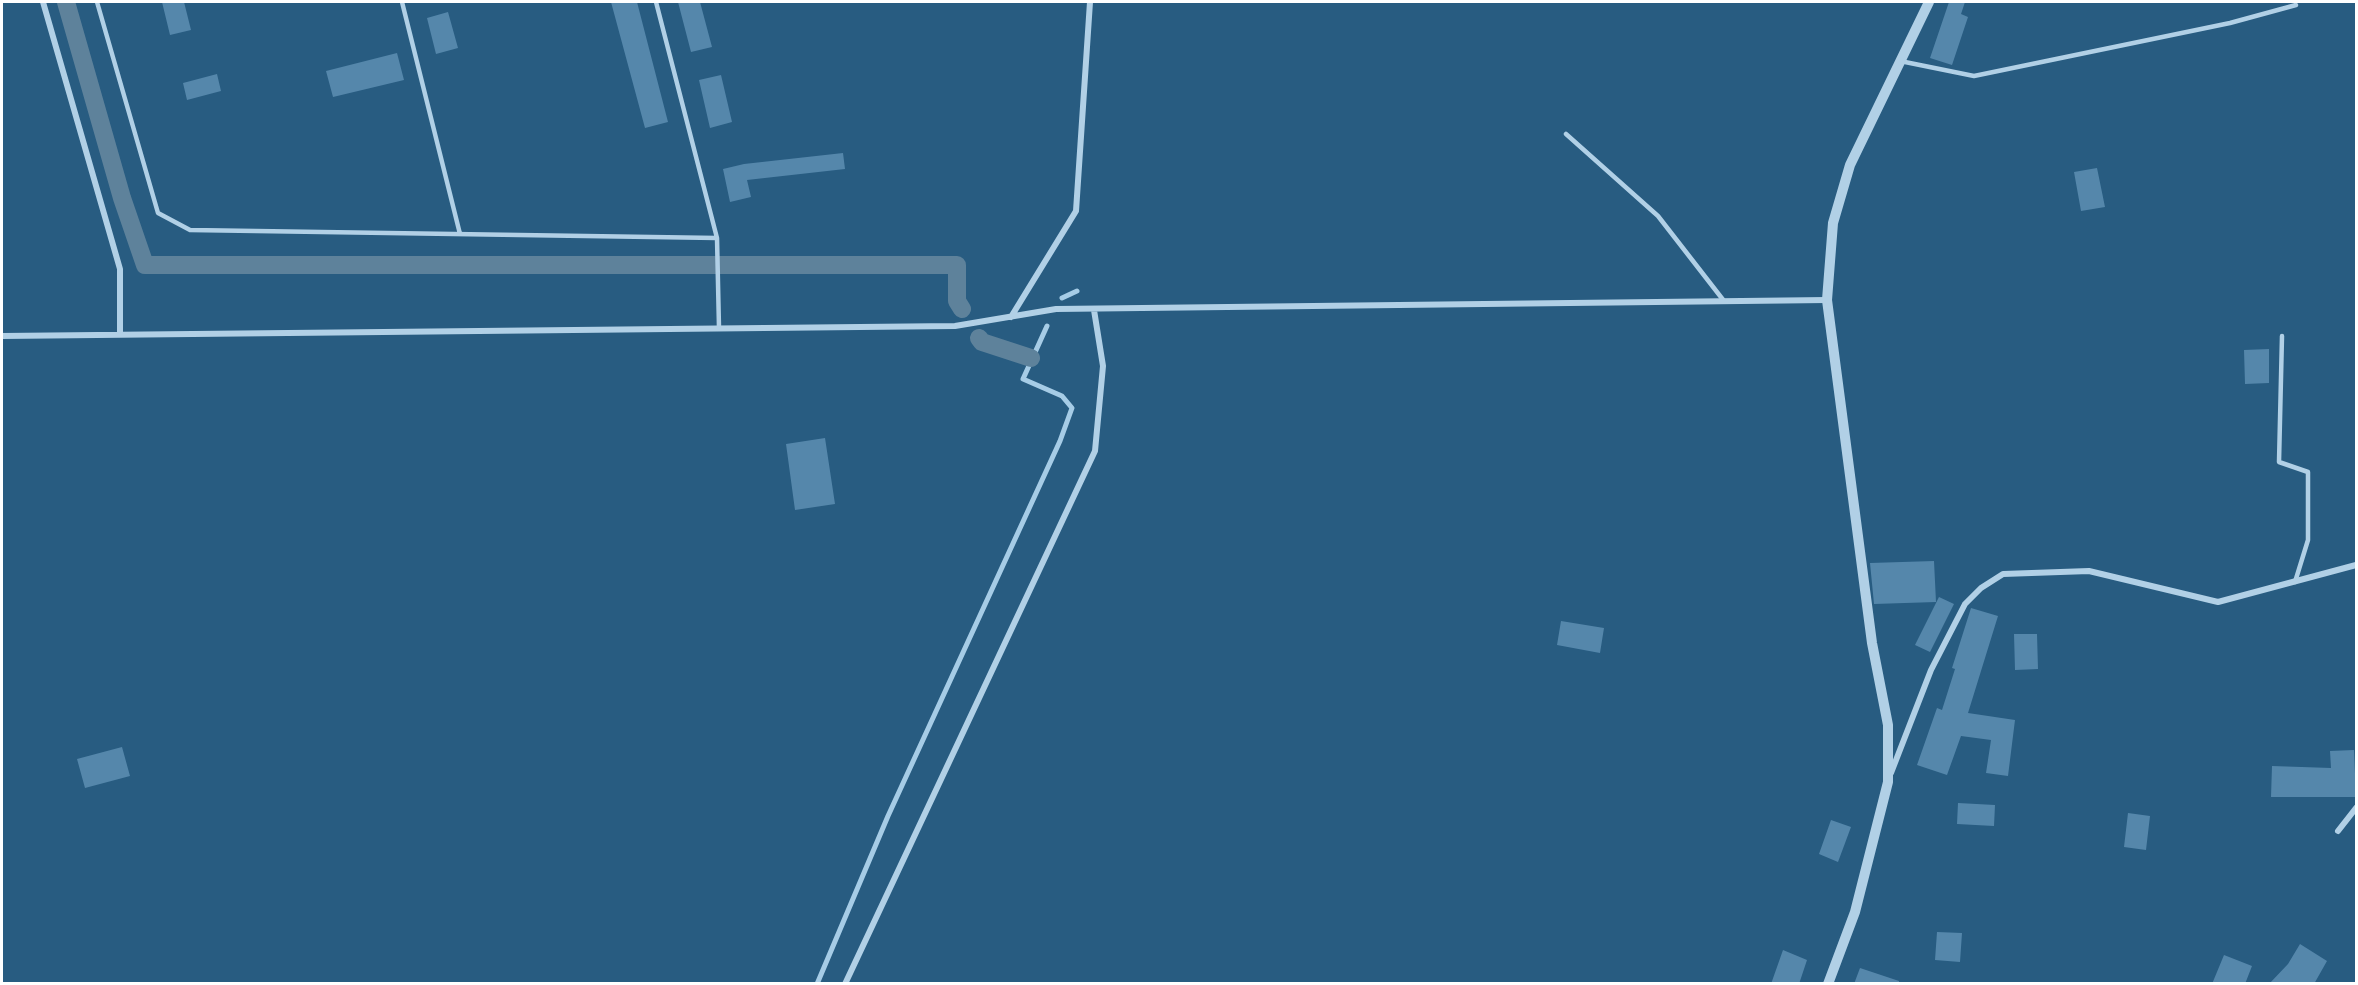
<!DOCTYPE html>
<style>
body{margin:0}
#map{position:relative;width:2358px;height:985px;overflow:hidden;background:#285c81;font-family:Commissioner,sans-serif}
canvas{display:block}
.frame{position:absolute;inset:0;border:3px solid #fff;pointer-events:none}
</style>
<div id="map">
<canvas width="2358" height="985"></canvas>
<div class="frame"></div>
</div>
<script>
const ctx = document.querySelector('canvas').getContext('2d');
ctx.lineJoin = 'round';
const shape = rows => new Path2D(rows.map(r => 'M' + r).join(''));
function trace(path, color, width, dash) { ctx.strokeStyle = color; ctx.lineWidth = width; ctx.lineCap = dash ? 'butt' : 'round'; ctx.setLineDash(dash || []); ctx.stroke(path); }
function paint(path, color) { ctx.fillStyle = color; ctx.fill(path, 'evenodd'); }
trace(shape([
 [1062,298,1077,291],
 [817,984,888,816,1060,441,1072,408,1062,396,1023,379,1047,326]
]), '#a6cce6', 5);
trace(shape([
 [66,2,122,198,145,265,957,265,957,301,962,309],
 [979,338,982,342,1031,358]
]), '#5e829b', 18);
paint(shape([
 [162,2,184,2,191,30,170,35],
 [611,2,637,2,668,122,645,128],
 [678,2,700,2,712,47,691,52],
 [1949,2,1965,2,1961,14,1968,17,1952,65,1930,58],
 [448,12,458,48,436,54,427,18],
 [397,53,404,80,333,97,326,71],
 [217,74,221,91,187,100,183,83],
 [721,75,732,122,710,128,699,80],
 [843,153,845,169,747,180,751,197,730,202,723,169,744,164],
 [2097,168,2105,207,2081,211,2074,172],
 [2269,349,2269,383,2245,384,2244,350],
 [825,438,835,504,795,510,786,444],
 [1934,561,1936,602,1874,604,1870,563],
 [1939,597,1954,604,1930,652,1915,645],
 [1971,608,1998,616,1968,713,2015,720,2008,776,1986,773,1991,740,1961,736,1947,775,1917,765,1937,708,1942,710,1955,669,1952,668],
 [1561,621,1604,628,1600,653,1557,645],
 [2014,634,2037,634,2038,669,2015,670],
 [122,747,130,776,85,788,77,759],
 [2354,750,2356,797,2271,797,2272,766,2331,768,2330,751],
 [1958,803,1995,805,1994,826,1957,824],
 [2128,813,2150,816,2146,850,2124,847],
 [1831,820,1851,827,1838,862,1819,854],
 [1937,932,1962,933,1960,962,1935,960],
 [2300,944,2327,961,2314,984,2269,984,2288,964],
 [1783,950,1807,960,1799,984,1771,984],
 [2224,955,2252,966,2245,984,2212,984],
 [1860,968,1899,981,1899,984,1854,984]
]), '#5587ab');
trace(shape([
 [97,2,158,213,190,230,717,238],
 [402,2,460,234],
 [656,2,717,238,719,328],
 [1900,61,1974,76,2230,23,2296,5],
 [1566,134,1658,216,1724,301],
 [2282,336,2279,462,2308,472,2308,540,2295,582]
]), '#b1d0e6', 4.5);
trace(shape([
 [43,2,120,269,120,334],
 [1011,317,1076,211,1090,2],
 [2,336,955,326,1056,309,1827,300],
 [1891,773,1931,670,1965,604,1981,588,2003,574,2089,571,2218,602,2356,565],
 [2338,831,2356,808],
 [845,984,1095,451,1103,366,1094,310]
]), '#b1d0e6', 6);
trace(shape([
 [1828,984,1855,912,1888,782,1888,725,1872,643,1827,300,1833,223,1850,165,1929,2]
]), '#b1d0e6', 10);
</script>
